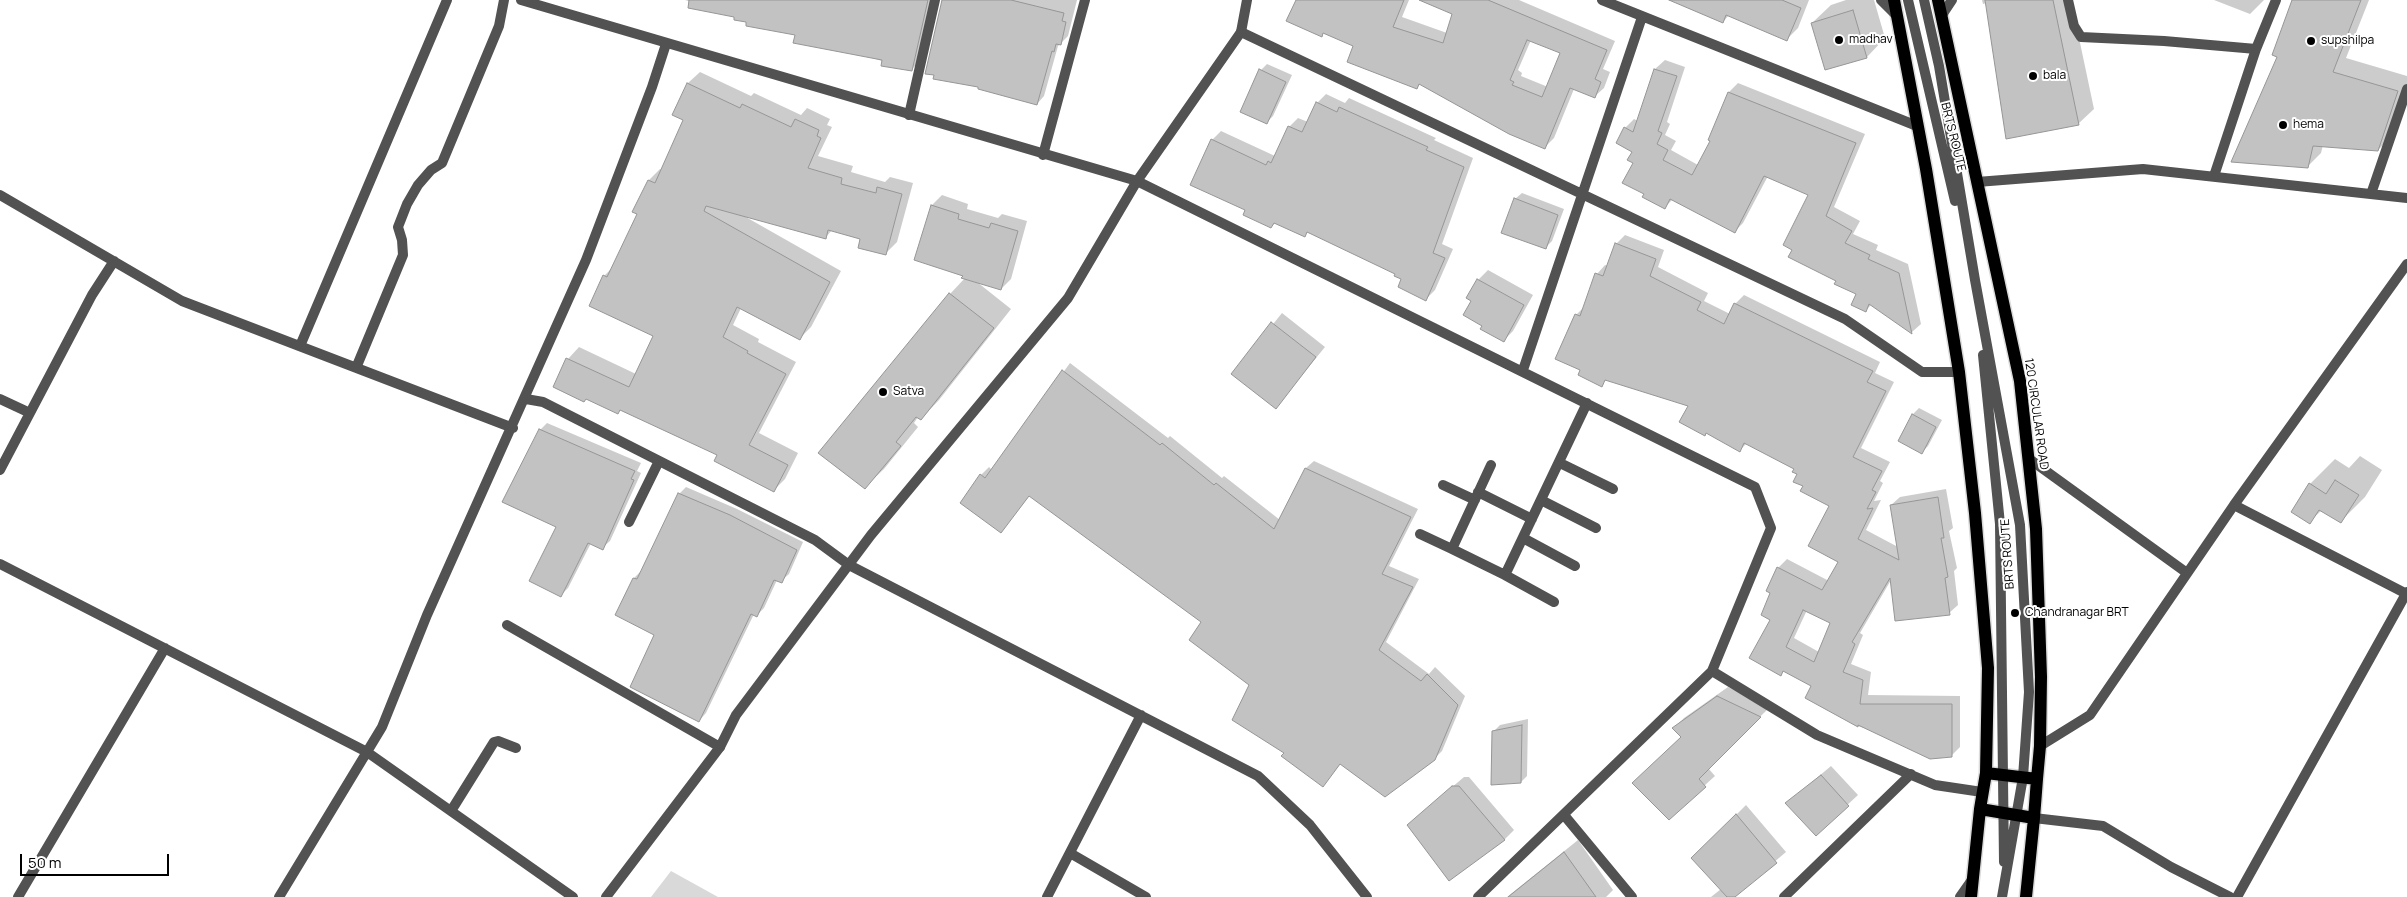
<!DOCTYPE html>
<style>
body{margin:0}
#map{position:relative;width:2407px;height:897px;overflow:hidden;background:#fff;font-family:Manrope,sans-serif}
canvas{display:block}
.scale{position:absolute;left:20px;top:854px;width:149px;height:22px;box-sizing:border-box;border:2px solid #000;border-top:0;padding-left:6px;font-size:15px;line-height:18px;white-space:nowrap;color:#000;-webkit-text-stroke:4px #fff;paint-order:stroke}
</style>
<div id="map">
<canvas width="2407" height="897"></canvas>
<div class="scale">50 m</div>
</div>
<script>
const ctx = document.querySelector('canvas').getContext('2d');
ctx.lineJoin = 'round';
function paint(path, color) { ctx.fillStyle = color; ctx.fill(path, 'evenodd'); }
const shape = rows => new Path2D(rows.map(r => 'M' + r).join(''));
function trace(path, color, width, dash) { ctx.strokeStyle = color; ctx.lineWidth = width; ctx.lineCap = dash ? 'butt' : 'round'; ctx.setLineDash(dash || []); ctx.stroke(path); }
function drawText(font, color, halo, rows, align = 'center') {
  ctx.font = font + ' Manrope,sans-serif'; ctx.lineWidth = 4; ctx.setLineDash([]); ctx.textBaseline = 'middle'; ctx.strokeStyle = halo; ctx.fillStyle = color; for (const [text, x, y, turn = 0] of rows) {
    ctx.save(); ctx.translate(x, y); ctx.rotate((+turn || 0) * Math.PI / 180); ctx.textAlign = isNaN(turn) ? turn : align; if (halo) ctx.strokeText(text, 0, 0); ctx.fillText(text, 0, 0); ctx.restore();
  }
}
paint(shape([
 [671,871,718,897,651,897]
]), '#d9d9d9');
paint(shape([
 [685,0,933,0,919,62,911,70],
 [943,0,1077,0,1068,36,1058,46,1044,96,1037,104],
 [1297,0,1409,0,1402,17,1447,33,1453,13,1420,0,1519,0,1615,41,1603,69,1610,72,1604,88,1594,97,1574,89,1554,138,1545,147,1421,83,1417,88,1354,46,1324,32,1321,35],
 [1531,40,1562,52,1548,87,1521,76,1522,73,1518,70],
 [1672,0,1809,0,1798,28,1787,39,1729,15,1723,22],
 [1846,0,1874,0,1885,38,1867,57,1812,23,1831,5],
 [1982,0,2071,0,2094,109,2078,124,1987,3,1983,4],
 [2214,0,2264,0,2250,14],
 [2294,0,2369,0,2346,58,2407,76,2407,89,2392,136,2378,150,2323,145,2321,153,2307,167,2279,56],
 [1665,60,1685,67,1667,122,1670,124,1665,135,1676,141,1671,150,1698,165,1712,140,1710,139,1729,92,1738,83,1865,134,1834,207,1860,221,1853,234,1878,245,1876,250,1908,264,1921,324,1912,332,1871,305,1865,311,1858,294,1793,249,1810,195,1768,176,1743,223,1734,232,1673,199,1665,207,1645,194,1625,128,1634,119,1638,121,1655,69],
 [1267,64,1292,75,1273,116,1267,122,1261,70],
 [700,72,751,96,754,93,801,115,807,108,830,119,827,125,832,127,818,156,853,166,851,172,885,182,890,177,913,183,897,242,885,254,862,239,832,230,826,237,744,216,841,271,811,327,799,339,741,308,733,325,759,339,758,342,796,362,759,433,798,453,785,479,774,490,718,454,621,409,618,413,587,398,554,387,568,359,579,347,636,374,654,336,590,306,604,276,614,266,638,214,634,212,649,180,660,169,662,170,685,120,674,114,688,83],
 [1326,94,1345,103,1349,98,1436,138,1434,140,1473,158,1442,244,1453,249,1435,290,1426,299,1397,273,1308,232,1304,235,1276,222,1271,227,1247,210,1212,140,1221,131,1275,156,1289,127,1298,118,1308,122,1317,103],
 [1522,193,1564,209,1552,241,1545,248,1515,199],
 [942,195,968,204,967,209,998,218,1002,214,1027,221,1011,279,1001,289,977,282,1011,309,939,400,921,419,918,417,914,423,918,427,884,469,865,487,820,452,950,294,965,278,965,276,916,260,932,205],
 [1625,235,1664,250,1658,267,1708,293,1704,301,1730,314,1735,304,1744,295,1880,362,1875,373,1894,382,1861,448,1890,462,1880,481,1883,483,1874,501,1881,500,1866,530,1898,547,1891,505,1900,497,1946,489,1953,528,1949,531,1957,568,1954,571,1958,605,1949,613,1891,580,1860,633,1863,635,1851,664,1871,672,1868,695,1960,696,1960,747,1951,756,1858,726,1813,686,1785,670,1781,674,1772,619,1772,593,1778,568,1787,559,1829,581,1840,561,1831,505,1804,486,1795,469,1747,443,1740,450,1707,432,1705,434,1690,405,1607,379,1601,385,1582,370,1576,315,1585,306,1597,274,1605,265,1608,266,1616,244],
 [1807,610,1832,623,1819,652,1794,638],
 [1488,270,1533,295,1513,331,1503,341,1473,301,1478,280],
 [1282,313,1325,347,1276,407,1233,374],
 [1070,363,1168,438,1170,436,1222,478,1224,476,1280,520,1306,468,1314,461,1418,509,1389,566,1419,579,1386,642,1429,674,1435,667,1465,696,1442,751,1434,759,1341,763,1323,785,1286,752,1251,685,1203,622,1030,495,1001,531,962,502,981,475,989,467,992,470],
 [1919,408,1942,420,1928,446,1922,452,1899,440,1913,414],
 [547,423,641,463,637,471,641,473,610,541,602,548,591,543,568,588,560,596,557,527,540,430],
 [2360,456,2382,470,2365,497,2340,522,2322,510,2309,522,2293,511,2310,484,2335,459,2349,468],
 [686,487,737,509,803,542,789,574,781,581,777,580,764,608,757,615,754,614,706,713,699,721,656,634,634,578,641,571,679,494],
 [1728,687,1770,707,1708,768,1715,776,1669,818,1682,736,1674,728,1684,718],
 [1528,719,1527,776,1521,782,1493,732,1500,725],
 [1831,766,1858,795,1816,834,1787,803],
 [1464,777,1469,777,1514,830,1505,839,1449,879,1418,816],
 [1746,805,1786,852,1733,897,1711,897,1721,889,1693,858],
 [1578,840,1613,890,1606,897,1507,897]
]), '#0003');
const building = shape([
 [689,0,928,0,912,71,881,66,882,60,793,43,795,35,746,26,746,22,734,20,734,17,688,8,689,0],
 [942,0,1011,0,1064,13,1062,21,1066,22,1061,45,1056,44,1054,52,1052,51,1037,105,978,89,978,87,933,79,934,75,925,74,942,0],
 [1296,0,1404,0,1393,27,1443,43,1452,14,1419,0,1488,0,1607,50,1595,79,1601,82,1595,98,1570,88,1545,149,1509,134,1419,84,1417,89,1347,62,1353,46,1323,33,1322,37,1286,21,1296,0],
 [1527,40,1560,53,1542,97,1512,85,1514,82,1510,80,1527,40],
 [1669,0,1782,0,1801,8,1787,41,1726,15,1723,23,1669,0],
 [1985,0,2053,0,2079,125,2006,139,1985,0],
 [2292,0,2361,0,2333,72,2398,91,2378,151,2313,146,2308,168,2231,162,2277,57,2272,55,2292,0],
 [1853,10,1867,58,1825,70,1811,23,1853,10],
 [1259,69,1286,82,1267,124,1240,112,1259,69],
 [1654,69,1677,76,1658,131,1662,133,1657,144,1668,150,1663,160,1692,175,1710,141,1708,140,1728,92,1856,143,1826,216,1852,231,1845,243,1870,255,1868,259,1899,273,1912,334,1869,304,1866,312,1851,305,1856,294,1834,284,1836,281,1788,257,1792,250,1783,245,1808,195,1764,176,1735,233,1670,199,1665,209,1642,197,1644,194,1622,183,1633,163,1627,160,1632,152,1616,143,1624,127,1633,132,1654,69],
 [687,83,740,108,742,104,791,127,795,119,819,130,817,136,821,138,808,168,842,178,841,184,876,193,877,187,902,194,886,255,858,248,860,239,828,230,826,239,706,206,704,211,830,282,800,340,737,307,723,337,748,351,747,353,786,374,749,445,788,465,774,492,714,461,717,455,620,410,618,414,586,399,584,402,553,387,566,358,629,387,653,336,589,306,603,275,607,277,637,214,632,212,648,180,655,183,683,120,672,115,687,83],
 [1316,102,1337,112,1339,107,1428,147,1426,150,1464,167,1433,253,1445,258,1426,301,1398,287,1401,279,1394,276,1395,274,1307,232,1305,237,1274,223,1271,228,1243,215,1245,210,1190,185,1211,139,1266,165,1268,161,1271,163,1288,126,1302,132,1316,102],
 [1514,198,1558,215,1546,249,1501,233,1514,198],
 [931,205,959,214,958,219,989,228,991,223,1018,231,1001,290,961,278,963,276,914,260,931,205],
 [1615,243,1656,259,1650,276,1701,302,1697,310,1724,324,1734,303,1873,371,1867,382,1886,391,1853,457,1882,471,1872,490,1876,492,1867,509,1873,508,1858,539,1899,560,1890,505,1938,497,1944,538,1941,538,1948,577,1945,578,1950,615,1895,621,1890,578,1852,642,1855,644,1843,672,1863,680,1860,704,1952,704,1952,757,1930,759,1858,725,1858,727,1805,698,1811,686,1783,671,1781,676,1749,658,1770,620,1761,615,1770,593,1766,591,1777,567,1822,590,1838,562,1808,546,1829,506,1800,491,1803,486,1793,482,1797,474,1792,472,1794,469,1744,443,1740,452,1706,433,1705,436,1679,422,1688,406,1605,380,1602,387,1578,375,1580,370,1555,359,1575,314,1580,316,1595,273,1603,276,1615,243],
 [1803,610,1830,623,1814,662,1786,647,1803,610],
 [1477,279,1524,305,1504,342,1480,329,1482,326,1463,315,1471,301,1466,298,1477,279],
 [949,293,994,328,921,420,916,417,896,442,901,446,865,489,818,453,949,293],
 [1271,322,1316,357,1276,409,1231,374,1271,322],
 [1062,370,1160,445,1162,443,1214,485,1216,483,1274,529,1305,468,1411,517,1382,574,1413,587,1379,650,1421,681,1427,674,1458,705,1435,760,1385,797,1340,764,1323,787,1281,756,1284,753,1232,720,1249,685,1189,640,1201,622,1029,496,1001,533,960,503,980,474,985,478,1062,370],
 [1912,414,1936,427,1922,454,1898,441,1912,414],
 [539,429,635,471,631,479,634,480,603,550,588,543,561,597,529,581,556,527,502,502,539,429],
 [2335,480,2359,495,2341,523,2319,510,2310,524,2291,512,2309,483,2326,494,2335,480],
 [678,493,730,515,797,550,782,583,774,580,757,617,751,614,699,722,630,687,654,635,615,615,633,578,637,579,678,493],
 [1717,696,1761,717,1699,779,1706,787,1669,820,1632,783,1681,737,1672,728,1717,696],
 [1522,725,1521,783,1491,785,1492,731,1522,725],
 [1821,775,1849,806,1816,836,1785,803,1821,775],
 [1452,786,1459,786,1505,840,1449,881,1407,825,1452,786],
 [1736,814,1777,863,1735,897,1727,897,1691,858,1736,814],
 [1564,852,1596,897,1508,897,1564,852]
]);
paint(building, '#c2c2c2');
trace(building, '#969696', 1);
const primary = shape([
 [1894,0,1926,169,1959,372,1975,513,1988,668,1986,773],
 [1938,0,2020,381,2036,529,2041,677,2040,746,2037,779],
 [1971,897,1980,809,1986,773,2037,779,2034,818,1980,809],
 [2026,897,2034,818]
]);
trace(primary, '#dbdbdb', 15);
trace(shape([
 [1908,0,1955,201],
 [1924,0,1939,66,1975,280,2020,525,2029,692,2023,777,2002,897],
 [1983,355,2000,524,2004,862]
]), '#525252', 10);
trace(shape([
 [1602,0,1917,126],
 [2068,0,2074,26,2081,37,2164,41,2256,49,2214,176],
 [1241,32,1845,319,1922,372,1959,372],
 [2256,49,2276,0],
 [909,115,935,0],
 [1043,155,1085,0],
 [1137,181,1755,487,1771,528,1712,671,1478,897],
 [1977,182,2143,169,2407,198],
 [2371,194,2407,89],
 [0,195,182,301,513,428],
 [300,346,447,0],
 [356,368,403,255,402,240,398,227,407,204,418,185,431,170,442,163,499,26,504,0],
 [1523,370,1642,17],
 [0,399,30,413],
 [526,399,543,402,815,540,849,565,1258,776,1310,825,1367,897],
 [2028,458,2187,573],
 [1560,463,1613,489],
 [1491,465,1452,549,1505,575,1587,403],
 [0,470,92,295,114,261],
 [1443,485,1475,500],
 [1478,492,1532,519],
 [1541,500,1596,528],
 [2234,505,2407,264],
 [629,522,659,461],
 [1420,534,1452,549],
 [1523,538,1575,566],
 [0,564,367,752,573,897],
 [1505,575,1554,602],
 [507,625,720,747],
 [1712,671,1817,735,1935,785,1982,792],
 [2040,746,2090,715,2234,505,2407,594],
 [451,811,494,742,498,741,516,748],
 [1564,815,1632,897],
 [2034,818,2103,826,2171,867,2230,897],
 [1070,853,1146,897],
 [18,897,165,648],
 [279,897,382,727,427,615,586,260,652,87,666,44],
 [1047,897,1141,715],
 [1784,897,1911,774],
 [1960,897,1972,880],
 [2237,897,2407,592]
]), '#525252', 10);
trace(shape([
 [521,0,1137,181,1068,298,871,535,736,715,720,747,606,897],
 [1881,0,1896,15],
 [1942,15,1952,0],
 [1137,181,1241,32,1247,0]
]), '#525252', 10);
trace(primary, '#000', 12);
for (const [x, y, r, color] of [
 [1839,40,5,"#000"],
 [2311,41,5,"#000"],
 [2033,76,5,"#000"],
 [2283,125,5,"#000"],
 [883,392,5,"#000"],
 [2015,613,5,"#000"]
]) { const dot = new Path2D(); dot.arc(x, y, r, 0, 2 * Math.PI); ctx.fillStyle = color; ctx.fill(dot); trace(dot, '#fff', 2); }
drawText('12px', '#000', '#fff', [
 ["madhav",1849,40],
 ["supshilpa",2321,41],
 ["bala",2043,76],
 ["hema",2293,125],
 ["Satva",893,392],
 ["Chandranagar BRT",2025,613]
], 'left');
drawText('12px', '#000', '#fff', [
 ["BRTS ROUTE",1953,137,76],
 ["120 CIRCULAR ROAD",2036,414,82],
 ["BRTS ROUTE",2008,554,-94]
]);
</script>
